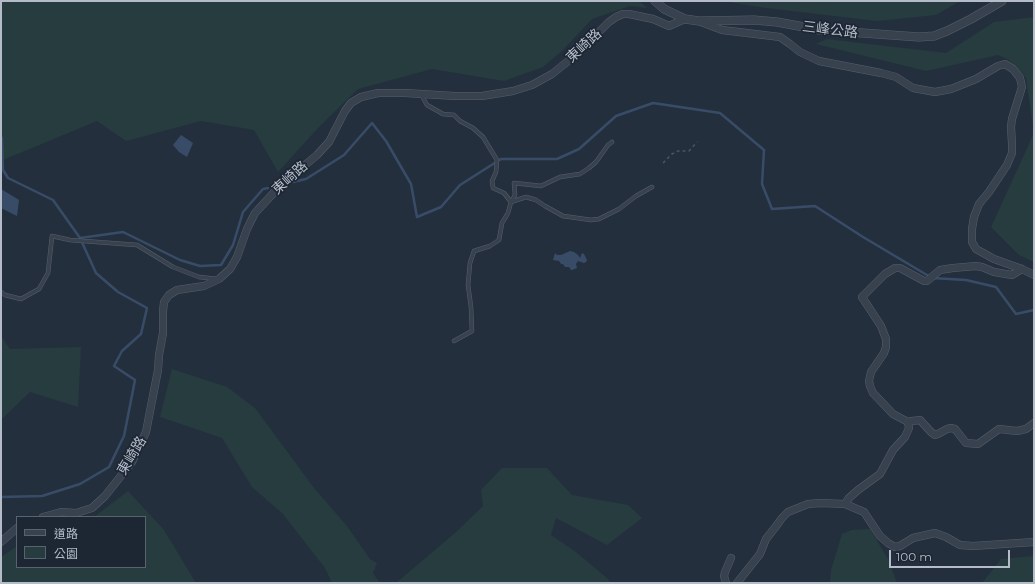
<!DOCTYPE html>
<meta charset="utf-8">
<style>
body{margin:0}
#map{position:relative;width:1035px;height:584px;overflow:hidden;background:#242f3e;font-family:Montserrat,"Noto Sans TC",sans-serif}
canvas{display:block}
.frame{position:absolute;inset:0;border:2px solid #b4bcc9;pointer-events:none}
.legend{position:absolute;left:16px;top:516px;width:130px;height:52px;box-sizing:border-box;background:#1d2633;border:1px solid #59626f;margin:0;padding:5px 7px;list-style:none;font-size:12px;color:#b4bcc9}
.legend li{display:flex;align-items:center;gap:8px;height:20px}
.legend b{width:20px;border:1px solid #59626f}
.scale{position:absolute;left:889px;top:550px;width:121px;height:18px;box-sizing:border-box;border:2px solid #b4bcc9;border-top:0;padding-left:5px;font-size:12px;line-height:14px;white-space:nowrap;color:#b4bcc9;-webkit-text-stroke:3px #1d2633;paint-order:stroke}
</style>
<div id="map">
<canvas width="1035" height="584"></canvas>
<div class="frame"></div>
<ul class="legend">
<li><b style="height:5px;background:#38414e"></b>道路</li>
<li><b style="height:11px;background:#263c3f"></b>公園</li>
</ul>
<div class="scale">100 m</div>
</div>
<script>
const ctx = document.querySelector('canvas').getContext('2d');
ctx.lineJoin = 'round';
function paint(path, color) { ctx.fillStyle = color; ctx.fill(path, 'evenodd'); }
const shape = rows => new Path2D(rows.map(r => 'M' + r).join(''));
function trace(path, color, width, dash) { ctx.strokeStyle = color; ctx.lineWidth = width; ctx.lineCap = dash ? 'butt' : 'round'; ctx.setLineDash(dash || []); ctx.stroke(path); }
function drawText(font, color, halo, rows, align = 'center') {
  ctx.font = font + ' Montserrat,"Noto Sans TC",sans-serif'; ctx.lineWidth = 3.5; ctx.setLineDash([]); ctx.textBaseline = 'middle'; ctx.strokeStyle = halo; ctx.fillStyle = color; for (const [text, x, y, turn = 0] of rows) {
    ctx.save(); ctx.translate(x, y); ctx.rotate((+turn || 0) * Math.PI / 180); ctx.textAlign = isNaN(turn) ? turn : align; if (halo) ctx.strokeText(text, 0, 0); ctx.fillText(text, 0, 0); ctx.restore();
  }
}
paint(shape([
 [1,1,639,1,647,8,630,6,592,19,563,50,543,67,504,81,432,69,358,89,319,127,278,172,254,130,201,121,126,141,97,121,3,160,1,157],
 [729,1,960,1,936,15,877,21,766,8,729,2],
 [1034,17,1034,262,1019,255,991,227,1034,133,1026,78,1009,60,998,55,926,71,816,44,827,39,946,53,994,22],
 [1,336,10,349,81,347,78,407,30,392,1,420],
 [172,369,227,387,255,408,314,488,347,526,370,559,377,563,373,573,380,583,332,583,325,568,283,514,252,487,222,438,160,417],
 [502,468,547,468,572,495,628,505,642,518,607,545,556,518,551,535,576,552,608,579,610,583,396,583,456,532,483,506,481,490],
 [128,491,164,530,196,583,1,583,1,557,17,546,17,567,145,567,145,517,94,517],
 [870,529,888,559,897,583,830,583,831,570,842,534,852,530],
 [1034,556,1034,583,982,583,1001,559]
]), '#263c3f');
paint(shape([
 [181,135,193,143,187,157,179,152,173,145],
 [1,189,19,200,17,216,1,208],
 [570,251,574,252,578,255,580,258,582,253,584,254,587,260,586,262,584,263,578,261,576,264,577,268,572,270,571,270,569,267,565,267,563,264,561,264,559,261,553,260,555,253,557,255,561,255]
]), '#394c67');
trace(shape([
 [1,137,2,138,3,170,8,178,53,200,80,238],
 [293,182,306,179,344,155,372,123,386,141,411,184,417,217,441,207,460,185,501,159,557,159,579,149,616,116,653,103,720,113,764,150,762,184,772,209,815,206,863,237,932,278,966,280,996,287,1016,314,1034,310],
 [1,497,42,496,80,484,109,467,124,436,135,380,114,366,122,351,141,334,147,308,118,292,96,273,80,238,123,232,180,260,200,266,221,265,233,245,243,212,263,189,268,188]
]), '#394c67', 2.5);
const service = shape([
 [421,94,427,105,443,114,454,115,460,121,473,128,483,137,497,160,496,172,492,181,493,188,504,193,511,202,508,213,502,223,499,240,490,246,474,251,470,263,468,285,471,307,472,331,454,341],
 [612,142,608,145,596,162,589,168,580,174,560,177,541,186,514,183,515,195,511,202,526,197,536,200,545,206,563,216,591,220,599,219,619,209,636,196,652,187],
 [1,292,5,295,21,299,39,289,48,273,52,236,70,240,137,245,173,267,199,277,217,279]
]);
const minor = shape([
 [701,22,722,30,780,37,790,44,800,52,819,61,881,73,896,77,913,88,935,92,951,89,976,79,998,66,1005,64,1013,69,1020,78,1022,87,1012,119,1011,127,1012,144,1012,153,1007,165,989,192,979,204,974,217,972,229,972,242,976,249,994,259,1022,269,1034,275],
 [908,422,893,414,873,393,870,386,869,381,871,372,884,353,886,347,886,339,881,326,862,297,885,274,895,268,900,268,924,281,927,281,940,270,953,268,976,266,982,267,994,272,1012,275,1022,269],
 [845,504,864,512,880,536,888,543,895,547,900,546,913,538,935,533,946,537,960,545,973,546,1034,542],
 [43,517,61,512,76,513,92,508,105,496,132,462,146,432,158,370,159,355,163,333,163,311,164,302,169,295,177,290,204,286,219,279,230,269,237,257,247,229,255,213,280,186,317,155,329,142,345,111,351,103,361,97,378,93,405,93,455,96,482,96,513,91,532,85,552,74,572,58,609,22,616,17,623,14,629,14,653,19,669,26,685,19],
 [1,542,17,528],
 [726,583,724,576,725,572,731,558],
 [737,583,760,554,766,539,777,525,782,518,788,512,808,504,820,503,845,504,849,498,858,490,880,474,893,450,905,437,909,428,908,422,912,421,920,420,931,432,935,435,938,434,947,429,951,428,955,429,966,443,978,444,999,429,1017,431,1026,429,1034,423]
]);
const tertiary = shape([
 [655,1,664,9,685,19,699,21,754,20,777,22,820,30,919,37,934,36,947,31,971,19,1002,1]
]);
trace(service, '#565f6c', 4.5);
trace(minor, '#565f6c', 8);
trace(tertiary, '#565f6c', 9);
trace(shape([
 [663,163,672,154,678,151,689,151,697,142]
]), '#44595c', 1.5, [3, 3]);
trace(service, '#38414e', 3.5);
trace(minor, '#38414e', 7);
trace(tertiary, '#38414e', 8);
drawText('14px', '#b4bcc9', '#1d2633', [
 ["三峰公路",830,30,7],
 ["東崎路",584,46,-43],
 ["東崎路",290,178,-42],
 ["東崎路",132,456,-59]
]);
</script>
